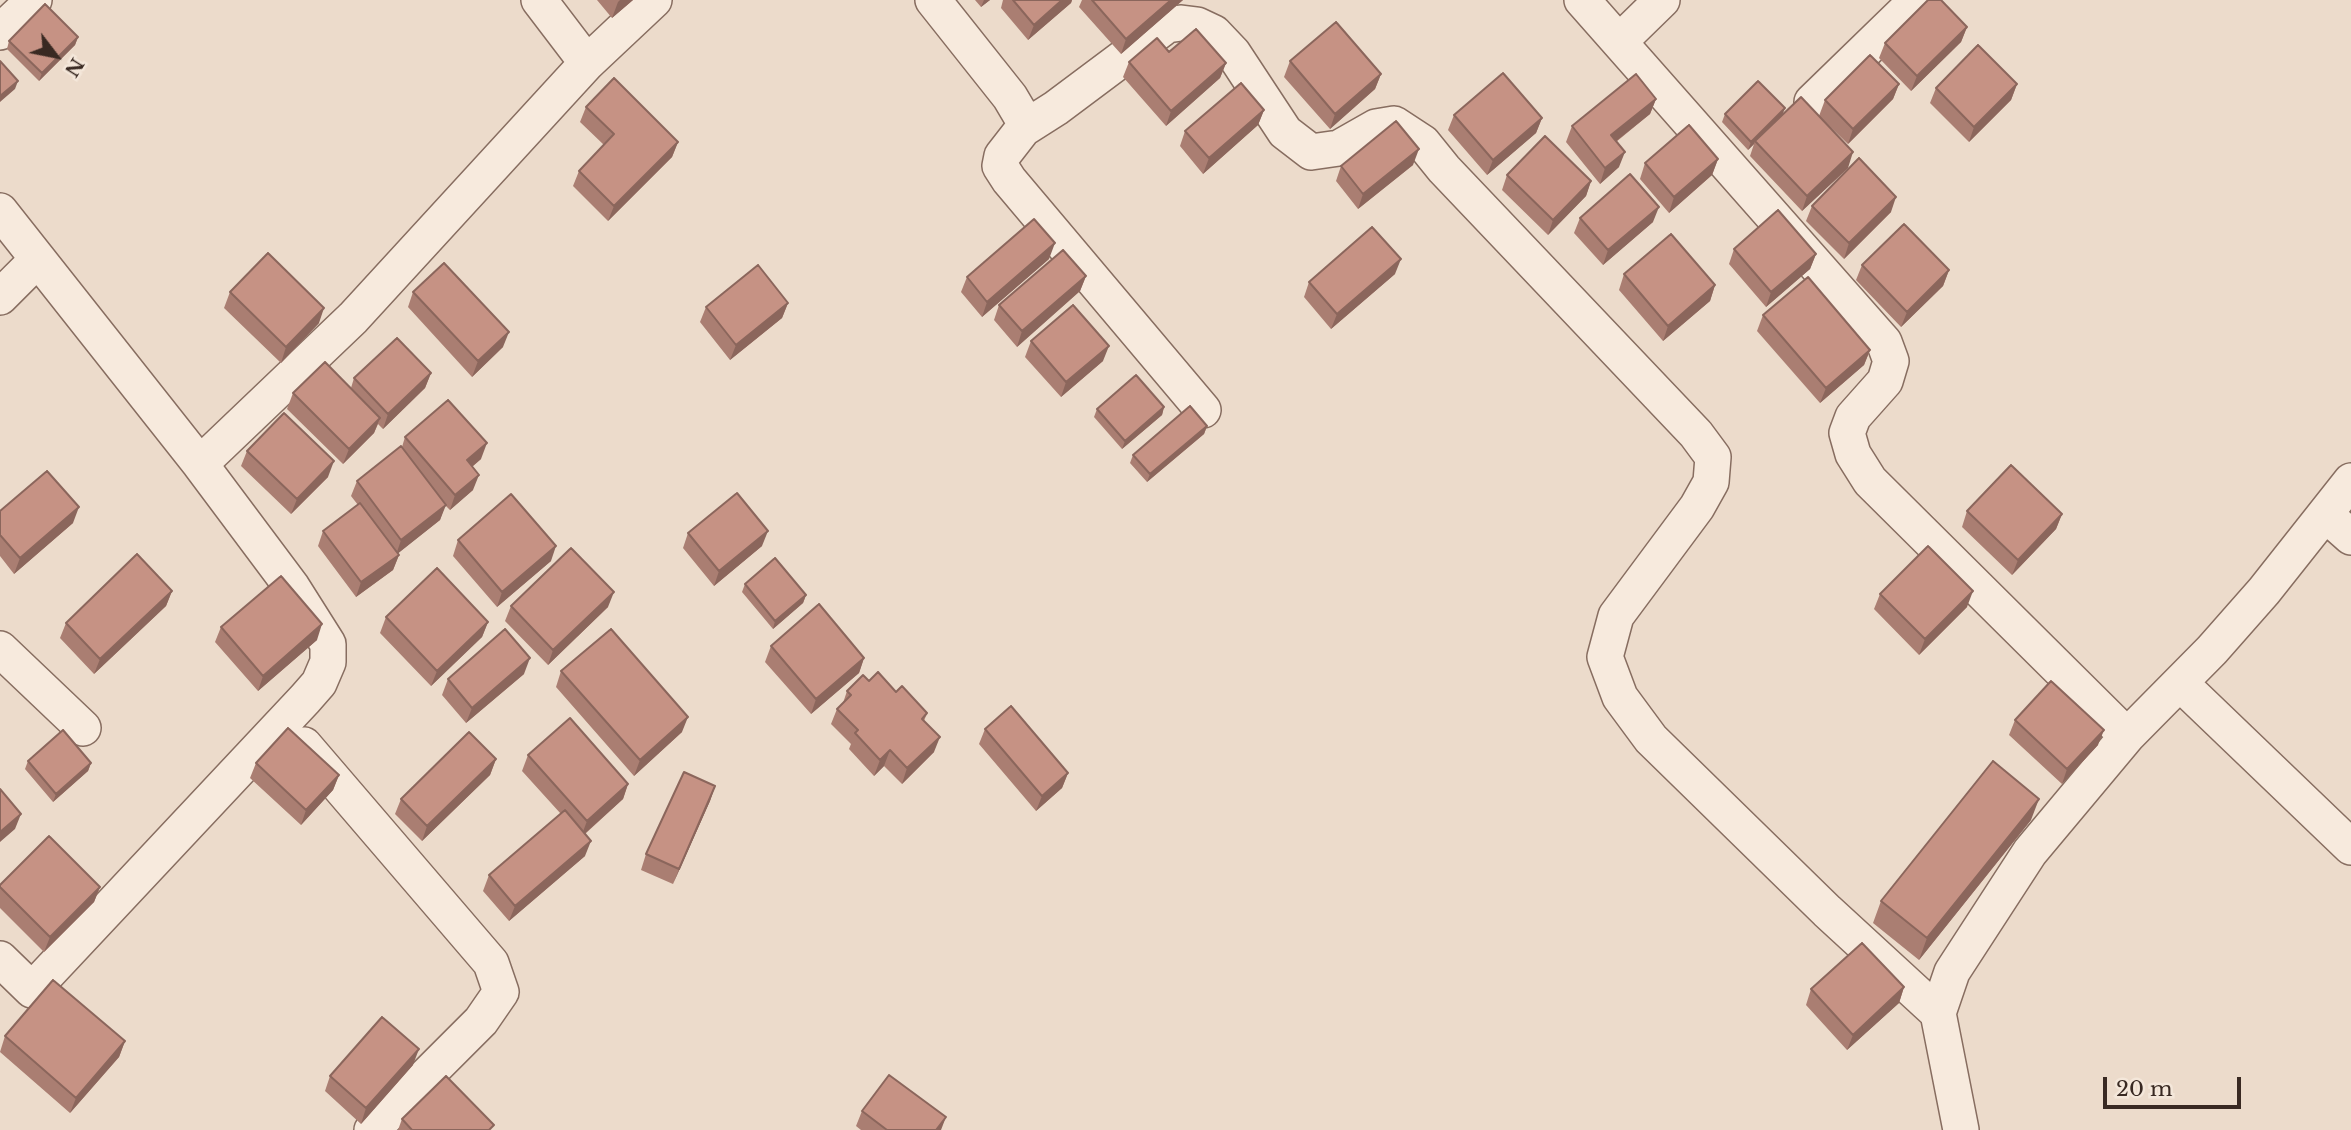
<!DOCTYPE html>
<style>
body{margin:0}
#map{position:relative;width:2351px;height:1130px;overflow:hidden;background:#ecdbcb;font-family:"Libre Baskerville",serif}
canvas{display:block}
.north{position:absolute;left:21px;top:21px;width:70px;height:70px;-webkit-text-stroke:5px #f4e7da;paint-order:stroke;rotate:122deg;font-size:19px;font-weight:700;line-height:28px;text-align:center;color:#392922}
.north::after{content:'';display:block;margin:auto;width:24px;height:32px;background:#392922;clip-path:polygon(50% 0,100% 100%,50% 72%,0 100%)}
.scale{position:absolute;left:2103px;top:1077px;width:138px;height:32px;box-sizing:border-box;border:4px solid #392922;border-top:0;padding-left:9px;font-size:21px;line-height:24px;white-space:nowrap;color:#392922;-webkit-text-stroke:5px #f4e7da;paint-order:stroke}
</style>
<div id="map">
<canvas width="2351" height="1130"></canvas>
<div class="north">N</div>
<div class="scale">20 m</div>
</div>
<script>
const ctx = document.querySelector('canvas').getContext('2d');
ctx.lineJoin = 'round';
const shape = rows => new Path2D(rows.map(r => 'M' + r).join(''));
function trace(path, color, width, dash) { ctx.strokeStyle = color; ctx.lineWidth = width; ctx.lineCap = dash ? 'butt' : 'round'; ctx.setLineDash(dash || []); ctx.stroke(path); }
function paint(path, color) { ctx.fillStyle = color; ctx.fill(path, 'evenodd'); }
const street = shape([
 [539,0,587,63],
 [933,0,1010,97,1023,119,1023,129,1002,156,1000,166,1009,180,1203,410],
 [1582,0,1884,342,1891,361,1885,381,1853,417,1847,433,1853,454,1870,481,2127,736],
 [0,32,34,0],
 [1620,41,1662,0],
 [1812,102,1917,0],
 [1023,129,1056,108,1167,25,1181,23,1197,25,1214,33,1233,53,1285,132,1311,152,1339,148,1376,127,1394,124,1423,143,1444,169,1696,434,1713,457,1711,482,1697,507,1616,616,1605,657,1620,697,1651,739,1827,911,1938,1013],
 [0,211,200,464,353,318,587,63,654,0],
 [0,297,38,259],
 [2325,514,2351,537],
 [0,649,83,728],
 [2180,683,2351,847],
 [304,745,491,963,501,992,481,1021,372,1130],
 [0,959,32,990,305,699,319,683,328,662,328,644,292,587,200,464],
 [1961,1130,1938,1013,1952,972,2030,852,2127,736,2212,650,2264,591,2351,481]
]);
trace(street, '#876d60', 38);
trace(street, '#f7eadd', 35);
paint(shape([
 [597,0,633,0,612,18],
 [975,0,990,0,981,7],
 [1003,0,1072,0,1071,3,1028,40,1001,8],
 [1082,0,1183,0,1121,54,1079,7],
 [1967,27,1961,42,1911,91,1879,58,1885,43],
 [78,37,75,45,39,81,7,49,9,41],
 [1169,52,1226,63,1220,78,1166,126,1123,77,1129,62],
 [1290,61,1381,74,1375,89,1330,129,1284,77],
 [1899,84,1893,99,1848,144,1819,116,1825,100],
 [2017,84,2011,100,1969,142,1930,103,1936,88],
 [1656,99,1650,114,1616,142,1619,167,1600,184,1566,142,1572,126],
 [586,107,678,142,672,157,608,221,573,186,579,171,604,145,580,122],
 [1264,110,1258,125,1203,174,1180,146,1185,131],
 [1725,114,1782,115,1848,168,1802,211,1750,156,1754,144,1748,150,1722,122],
 [1454,115,1542,118,1536,133,1487,175,1448,130],
 [1718,159,1712,175,1669,213,1640,179,1645,163],
 [1413,165,1358,209,1336,181,1341,166],
 [1507,175,1591,181,1586,196,1548,235,1502,190],
 [1812,206,1891,212,1844,259,1806,221],
 [1580,218,1653,222,1603,265,1574,233],
 [1734,249,1816,254,1810,269,1766,307,1729,264],
 [1049,259,982,317,961,292,967,277],
 [1862,265,1949,270,1943,286,1901,327,1856,280],
 [1395,274,1331,329,1304,297,1309,282],
 [1624,274,1715,285,1710,301,1663,341,1619,290],
 [1086,276,1080,291,1017,347,994,320,999,305],
 [230,292,319,323,281,363,224,308],
 [413,292,503,347,472,377,408,307],
 [788,303,782,318,730,360,700,322,706,307],
 [1763,315,1870,350,1864,365,1820,403,1757,331],
 [1031,341,1103,361,1061,397,1025,357],
 [431,373,425,388,383,429,378,424,374,433,343,464,287,409,293,393,351,388,354,378],
 [1164,407,1162,415,1122,449,1094,417,1097,409],
 [1207,426,1204,434,1147,482,1130,463,1133,455],
 [405,437,481,459,472,467,473,490,450,510,445,505,440,520,398,553,399,555,393,570,356,597,318,546,323,531,358,505,351,496,357,481,402,447],
 [247,451,328,477,291,514,241,466],
 [0,511,73,523,14,574,0,556],
 [1967,511,2062,514,2056,529,2012,575,1962,527],
 [688,533,762,546,714,586,683,548],
 [458,540,551,561,497,607,453,556],
 [745,584,806,595,803,603,773,629,742,592],
 [172,591,166,606,94,674,60,638,66,623],
 [1880,594,1967,607,1919,655,1874,609],
 [511,606,608,607,548,665,505,621],
 [386,617,488,622,482,637,431,686,380,633],
 [221,627,317,640,258,691,215,642],
 [771,646,864,658,859,673,811,714,765,662],
 [561,671,682,732,634,776,556,687],
 [524,674,466,723,442,695,448,679],
 [869,681,896,692,927,713,924,721,934,752,902,784,884,766,874,776,849,749,851,744,831,724,837,709,843,703,847,691],
 [2015,720,2098,745,2062,784,2009,735],
 [985,729,1068,773,1062,788,1036,811,979,744],
 [528,755,628,784,623,799,585,834,585,856,509,921,483,891,489,875,561,814,522,771],
 [496,759,490,775,422,841,395,814,401,799],
 [28,761,91,763,88,771,53,802,25,769],
 [256,763,339,775,333,790,301,825,250,778],
 [715,786,710,801,673,884,641,870,646,854],
 [2031,820,1919,960,1873,923,1881,901],
 [0,885,100,887,94,902,44,952,0,908],
 [1904,987,1899,1003,1847,1050,1806,1005,1811,989],
 [5,1036,125,1041,119,1057,70,1113,0,1052],
 [413,1065,361,1124,325,1091,330,1076],
 [862,1111,941,1130,861,1130,856,1126],
 [402,1119,492,1130,398,1130]
]), '#aa7e72');
paint(shape([
 [620,0,633,0,612,18,618,2],
 [984,0,990,0,981,7],
 [1062,0,1072,0,1071,3,1028,40,1034,25],
 [1171,0,1183,0,1121,54,1126,39],
 [1967,27,1961,42,1911,91,1917,76],
 [78,37,75,45,39,81,42,73],
 [1226,63,1220,78,1166,126,1171,111],
 [1381,74,1375,89,1330,129,1335,114],
 [18,81,15,89,0,102,0,96],
 [1899,84,1893,99,1848,144,1853,129],
 [2017,84,2011,100,1969,142,1974,127],
 [1656,99,1650,114,1605,150,1611,135],
 [1785,108,1782,116,1755,141,1754,144,1748,150,1751,142],
 [1264,110,1258,125,1203,174,1209,158],
 [1542,118,1536,133,1487,175,1493,160],
 [678,142,672,157,608,221,614,206],
 [1419,149,1413,165,1358,209,1363,194],
 [1625,152,1619,167,1600,184,1605,168],
 [1853,152,1848,168,1802,211,1807,196],
 [1718,159,1712,175,1669,213,1674,197],
 [1591,181,1586,196,1548,235,1553,220],
 [1896,197,1891,212,1844,259,1849,243],
 [1659,207,1653,222,1603,265,1608,250],
 [1055,243,1049,259,982,317,987,302],
 [1816,254,1810,269,1766,307,1771,292],
 [1401,259,1395,274,1331,329,1337,314],
 [1949,270,1943,286,1901,327,1907,312],
 [1086,276,1080,291,1017,347,1022,331],
 [1715,285,1710,301,1663,341,1668,326],
 [788,303,782,318,730,360,736,345],
 [324,308,319,323,281,363,286,347],
 [509,332,503,347,472,377,478,361],
 [1109,346,1103,361,1061,397,1066,382],
 [1870,350,1864,365,1820,403,1826,388],
 [431,373,425,388,383,429,388,414],
 [1164,407,1162,415,1122,449,1125,441],
 [380,418,374,433,343,464,349,449],
 [1207,426,1204,434,1147,482,1150,474],
 [487,443,481,459,461,476,467,460],
 [334,461,328,477,291,514,297,499],
 [479,475,473,490,450,510,455,495],
 [446,505,440,520,396,555,401,540],
 [79,507,73,523,14,574,20,558],
 [2062,514,2056,529,2012,575,2018,560],
 [768,531,762,546,714,586,719,571],
 [556,546,551,561,497,607,502,592],
 [399,555,393,570,356,597,361,582],
 [172,591,166,606,94,674,100,659],
 [1973,591,1967,607,1919,655,1925,639],
 [614,592,608,607,548,665,553,650],
 [806,595,803,603,773,629,775,621],
 [488,622,482,637,431,686,437,671],
 [322,624,317,640,258,691,263,676],
 [530,658,524,674,466,723,472,708],
 [864,658,859,673,811,714,816,699],
 [688,717,682,732,634,776,640,760],
 [2104,730,2098,745,2062,784,2067,769],
 [940,737,934,752,902,784,907,768],
 [890,750,884,766,874,776,880,760],
 [496,759,490,775,422,841,427,826],
 [91,763,88,771,53,802,56,794],
 [1068,773,1062,788,1036,811,1042,796],
 [339,775,333,790,301,825,306,810],
 [628,784,623,799,581,837,587,821],
 [715,786,710,801,673,884,679,869],
 [2039,799,2031,820,1919,960,1927,938],
 [21,814,15,829,0,842,0,832],
 [591,841,585,856,509,921,515,906],
 [100,887,94,902,44,952,50,937],
 [1904,987,1899,1003,1847,1050,1853,1035],
 [125,1041,119,1057,70,1113,76,1098],
 [419,1049,413,1065,361,1124,366,1108],
 [946,1117,941,1130,936,1130]
]), '#8b665c');
const building = shape([
 [1013,0,1062,0,1034,25,1013,0],
 [1092,0,1171,0,1126,39,1092,0],
 [1928,0,1941,0,1967,27,1917,76,1885,43,1928,0],
 [45,4,78,37,42,73,9,41,45,4],
 [1336,22,1381,74,1335,114,1290,61,1336,22],
 [1196,29,1226,63,1171,111,1129,62,1157,38,1169,52,1196,29],
 [1978,45,2017,84,1974,127,1936,88,1978,45],
 [1870,55,1899,84,1853,129,1825,100,1870,55],
 [0,61,18,81,0,96,0,61],
 [1503,73,1542,118,1493,160,1454,115,1503,73],
 [1636,74,1656,99,1611,135,1625,152,1605,168,1572,126,1636,74],
 [614,78,678,142,614,206,579,171,614,134,586,107,614,78],
 [1758,81,1785,108,1751,142,1725,114,1758,81],
 [1241,83,1264,110,1209,158,1185,131,1241,83],
 [1801,97,1853,152,1807,196,1755,141,1801,97],
 [1396,121,1419,149,1363,194,1341,166,1396,121],
 [1689,125,1718,159,1674,197,1645,163,1689,125],
 [1545,136,1591,181,1553,220,1507,175,1545,136],
 [1859,158,1896,197,1849,243,1812,206,1859,158],
 [1630,174,1659,207,1608,250,1580,218,1630,174],
 [1778,210,1816,254,1771,292,1734,249,1778,210],
 [1034,219,1055,243,987,302,967,277,1034,219],
 [1904,224,1949,270,1907,312,1862,265,1904,224],
 [1372,227,1401,259,1337,314,1309,282,1372,227],
 [1671,234,1715,285,1668,326,1624,274,1671,234],
 [1063,250,1086,276,1022,331,999,305,1063,250],
 [268,253,324,308,286,347,230,292,268,253],
 [444,263,509,332,478,361,413,292,444,263],
 [758,265,788,303,736,345,706,307,758,265],
 [1808,277,1870,350,1826,388,1763,315,1808,277],
 [1073,305,1109,346,1066,382,1031,341,1073,305],
 [397,338,431,373,388,414,354,378,397,338],
 [325,362,380,418,349,449,293,393,325,362],
 [1136,375,1164,407,1125,441,1097,409,1136,375],
 [448,400,487,443,467,460,479,475,455,495,405,437,448,400],
 [1190,406,1207,426,1150,474,1133,455,1190,406],
 [284,413,334,461,297,499,247,451,284,413],
 [401,446,446,505,401,540,357,481,401,446],
 [2011,465,2062,514,2018,560,1967,511,2011,465],
 [47,471,79,507,20,558,0,535,0,511,47,471],
 [737,493,768,531,719,571,688,533,737,493],
 [511,494,556,546,502,592,458,540,511,494],
 [360,503,399,555,361,582,323,531,360,503],
 [1928,546,1973,591,1925,639,1880,594,1928,546],
 [571,548,614,592,553,650,511,606,571,548],
 [137,554,172,591,100,659,66,623,137,554],
 [775,558,806,595,775,621,745,584,775,558],
 [437,568,488,622,437,671,386,617,437,568],
 [281,576,322,624,263,676,221,627,281,576],
 [819,604,864,658,816,699,771,646,819,604],
 [505,629,530,658,472,708,448,679,505,629],
 [611,629,688,717,640,760,561,671,611,629],
 [878,672,896,692,902,686,927,713,922,719,940,737,907,768,890,750,880,760,855,733,858,730,837,709,851,695,847,691,863,675,869,681,878,672],
 [2051,681,2104,730,2067,769,2015,720,2051,681],
 [1011,706,1068,773,1042,796,985,729,1011,706],
 [570,718,628,784,587,821,528,755,570,718],
 [288,728,339,775,306,810,256,763,288,728],
 [63,730,91,763,56,794,28,761,63,730],
 [469,732,496,759,427,826,401,799,469,732],
 [1993,761,2039,799,1927,938,1881,901,1993,761],
 [684,772,715,786,679,869,646,854,684,772],
 [0,789,21,814,0,832,0,789],
 [565,810,591,841,515,906,489,875,565,810],
 [49,836,100,887,50,937,0,887,0,885,49,836],
 [1862,943,1904,987,1853,1035,1811,989,1862,943],
 [53,980,125,1041,76,1098,5,1036,53,980],
 [382,1017,419,1049,366,1108,330,1076,382,1017],
 [889,1075,946,1117,936,1130,887,1130,862,1111,889,1075],
 [446,1076,494,1125,489,1130,412,1130,402,1119,446,1076]
]);
paint(building, '#c69284');
trace(building, '#8b665c', 2);
</script>
